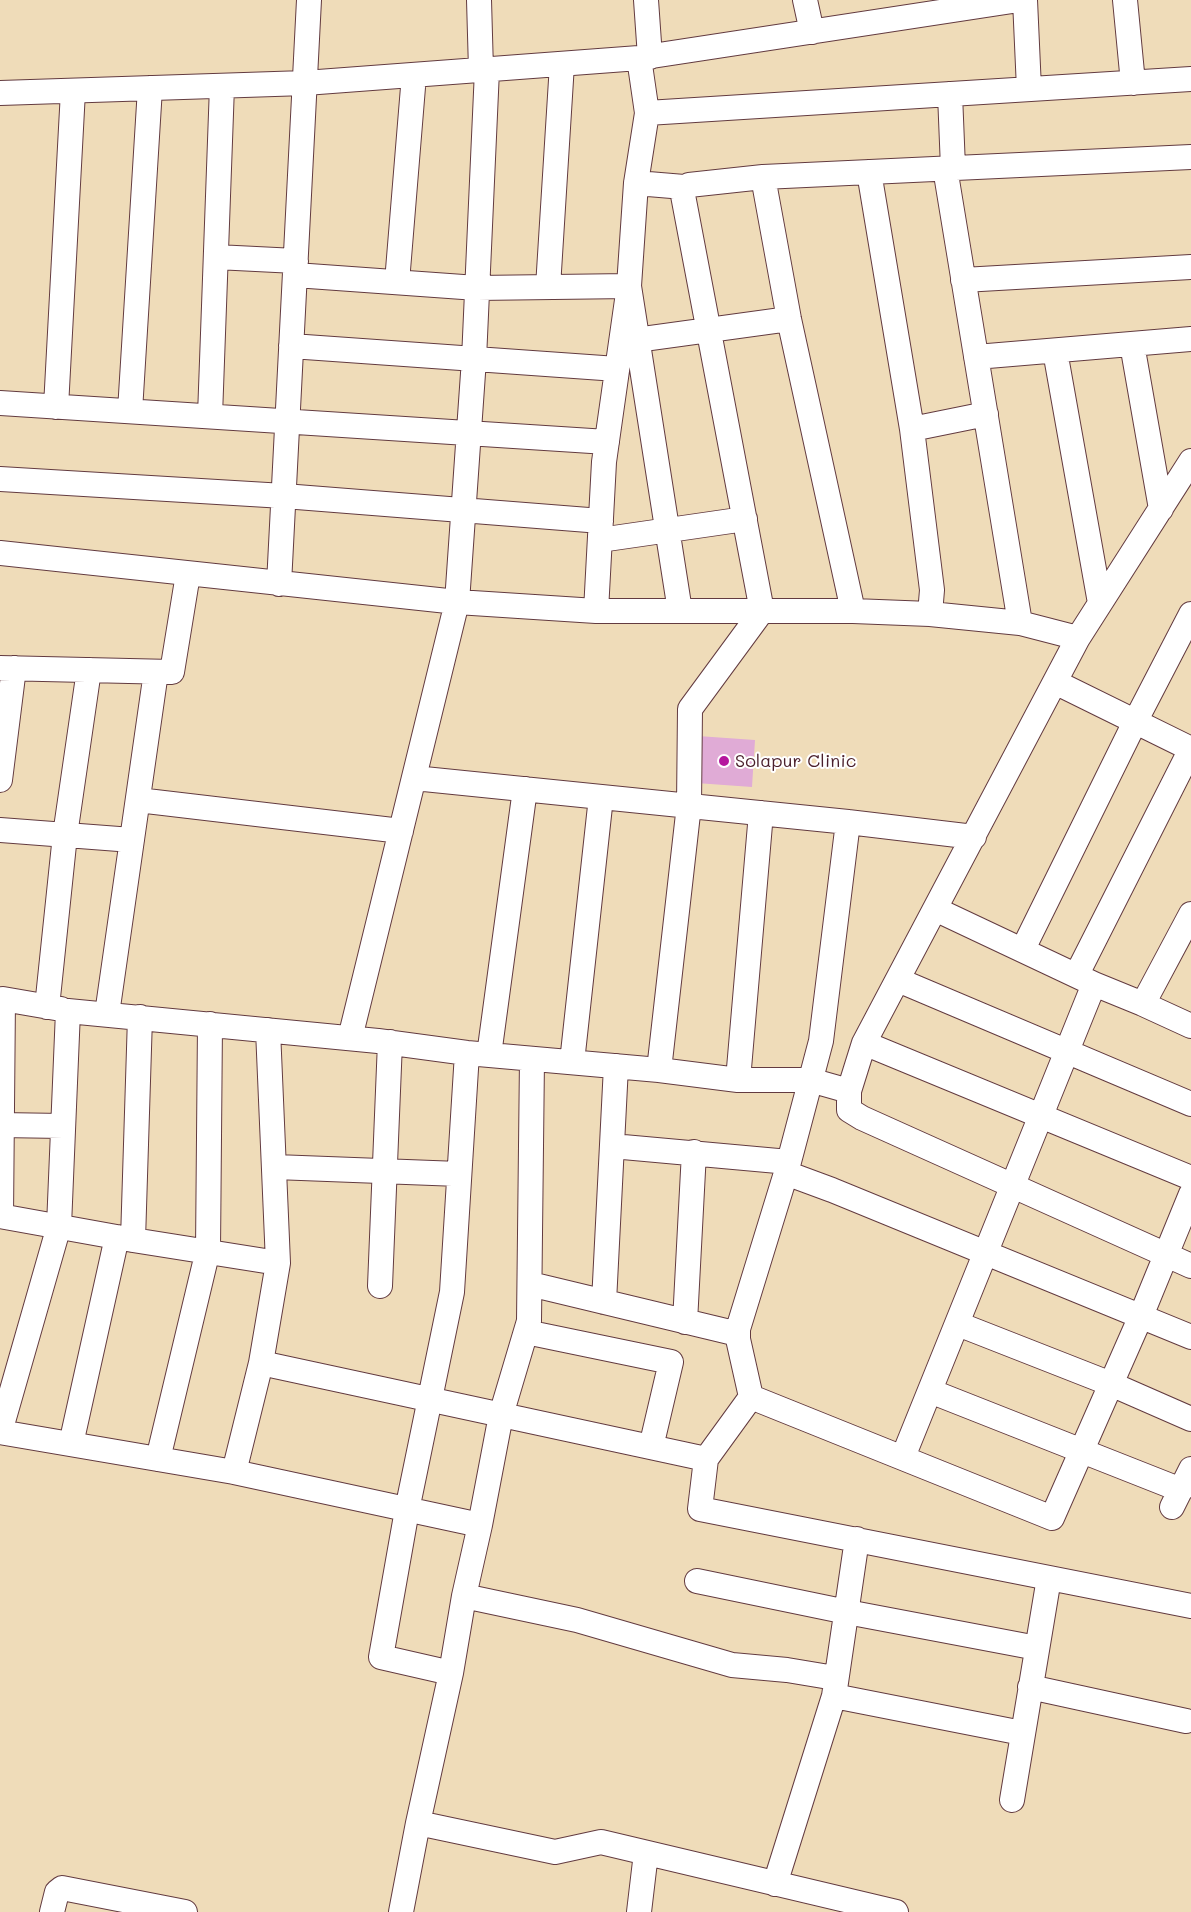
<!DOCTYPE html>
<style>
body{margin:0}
canvas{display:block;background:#efdcb9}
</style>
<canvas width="1191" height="1912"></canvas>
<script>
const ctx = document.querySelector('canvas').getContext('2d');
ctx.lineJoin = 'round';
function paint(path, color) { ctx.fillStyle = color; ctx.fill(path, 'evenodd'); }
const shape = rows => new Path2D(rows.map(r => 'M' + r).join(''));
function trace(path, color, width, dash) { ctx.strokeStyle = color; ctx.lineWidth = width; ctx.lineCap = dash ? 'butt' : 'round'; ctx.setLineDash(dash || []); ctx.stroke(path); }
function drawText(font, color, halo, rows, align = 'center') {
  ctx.font = font + ' Mali,sans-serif'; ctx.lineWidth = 4; ctx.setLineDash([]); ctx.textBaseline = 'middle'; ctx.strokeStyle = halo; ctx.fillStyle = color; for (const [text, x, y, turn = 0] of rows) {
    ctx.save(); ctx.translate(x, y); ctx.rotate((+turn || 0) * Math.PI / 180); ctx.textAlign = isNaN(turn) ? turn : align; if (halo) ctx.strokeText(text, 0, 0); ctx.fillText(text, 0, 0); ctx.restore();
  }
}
paint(shape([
 [698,736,755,740,752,787,696,783]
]), '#e0abd6');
const minor = shape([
 [479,0,481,70],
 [646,0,650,57],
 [805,0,812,32],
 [1025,0,1029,89],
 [1125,0,1133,83],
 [639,58,1019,0],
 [0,93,305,83,639,58,647,113,1191,79],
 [950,94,953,168],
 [647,113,636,183,629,286,680,611],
 [945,168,1020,623,1078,638],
 [869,172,912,429,932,590,930,614],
 [636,183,684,187],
 [216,257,296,261],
 [295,275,477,288,629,286,604,462,596,611],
 [963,280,1191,267],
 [397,282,414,75],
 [548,287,562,64],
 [636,340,789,319],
 [1132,344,1161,509],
 [291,346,617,369],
 [1055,351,1100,603],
 [976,357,1191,339],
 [0,403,607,442],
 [56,407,73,91],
 [130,411,150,88],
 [210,416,222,86],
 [912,429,986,414],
 [1191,461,1078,638,864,1043,849,1091,849,1110,862,1118,1191,1266],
 [0,479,284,496,601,521],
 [600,540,745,519],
 [0,553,457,602,596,611,853,611,930,614,1020,623],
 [279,584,309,0],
 [853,611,789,319,763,177,1191,157],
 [0,668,172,672,188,574],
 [1055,682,1191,749],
 [414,778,848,822,974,837],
 [0,780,14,668],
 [138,800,401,831],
 [0,830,132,840],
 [1023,949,1135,722,1191,614],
 [1077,974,1191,749],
 [898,980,1191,1104],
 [1094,984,1143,1004,1191,914],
 [1143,1004,1191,1026],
 [47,1007,65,835,89,670],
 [107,1014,156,672],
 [268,1030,278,1263],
 [350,1038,457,602,474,359,487,70],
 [864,1043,1191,1178],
 [489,1055,525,789],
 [532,1059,529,1321,501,1415,480,1525,464,1596,451,1673,418,1823,555,1852,601,1842,896,1912],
 [572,1062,601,797],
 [659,1070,689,805,690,709,762,611,682,190,689,185,763,177],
 [738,1080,761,813],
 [0,1125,63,1126],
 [612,1146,789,1162],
 [275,1167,459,1174],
 [786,1173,832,1190,1191,1337],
 [0,1216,133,1240,278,1263,261,1363,706,1459],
 [1,1216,3,999,61,1009],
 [133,1240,140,1017],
 [530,1284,738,1334],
 [380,1286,390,1042],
 [604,1302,616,1066],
 [685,1322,694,1152],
 [958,1324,1111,1384,1191,1419],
 [526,1332,671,1362,651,1447],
 [261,1363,234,1472,480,1525],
 [930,1391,1181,1490],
 [751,1397,1052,1518,1141,1316,1191,1194],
 [751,1397,706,1459,700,1509,1191,1606],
 [751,1397,738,1339,738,1329,786,1173,821,1041,848,822],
 [0,1432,59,1226,68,1011,378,1041,467,1053,659,1070,738,1080,810,1080,849,1091],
 [0,1432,234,1472],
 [71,1444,117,1237],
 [903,1457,1094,984,935,909],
 [158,1459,208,1250,210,1024],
 [1172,1507,1191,1469],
 [857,1539,834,1696,1022,1733],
 [697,1581,847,1612,1037,1648],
 [464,1596,577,1620,732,1665,787,1670,835,1678],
 [451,1673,381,1657,407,1510,452,1292,467,1053],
 [1030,1687,1186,1721],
 [1012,1800,1049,1578],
 [775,1884,834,1696],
 [52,1912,57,1892,62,1888,185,1912],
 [401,1912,418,1823],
 [639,1912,646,1853]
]);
trace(minor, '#633b40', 26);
trace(minor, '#fff', 24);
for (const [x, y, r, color] of [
 [724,761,6,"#b5179e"]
]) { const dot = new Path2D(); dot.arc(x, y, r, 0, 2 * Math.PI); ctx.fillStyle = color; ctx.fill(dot); trace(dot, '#fff', 2); }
drawText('18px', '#4a1f2b', '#fff', [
 ["Solapur Clinic",735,761]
], 'left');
</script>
